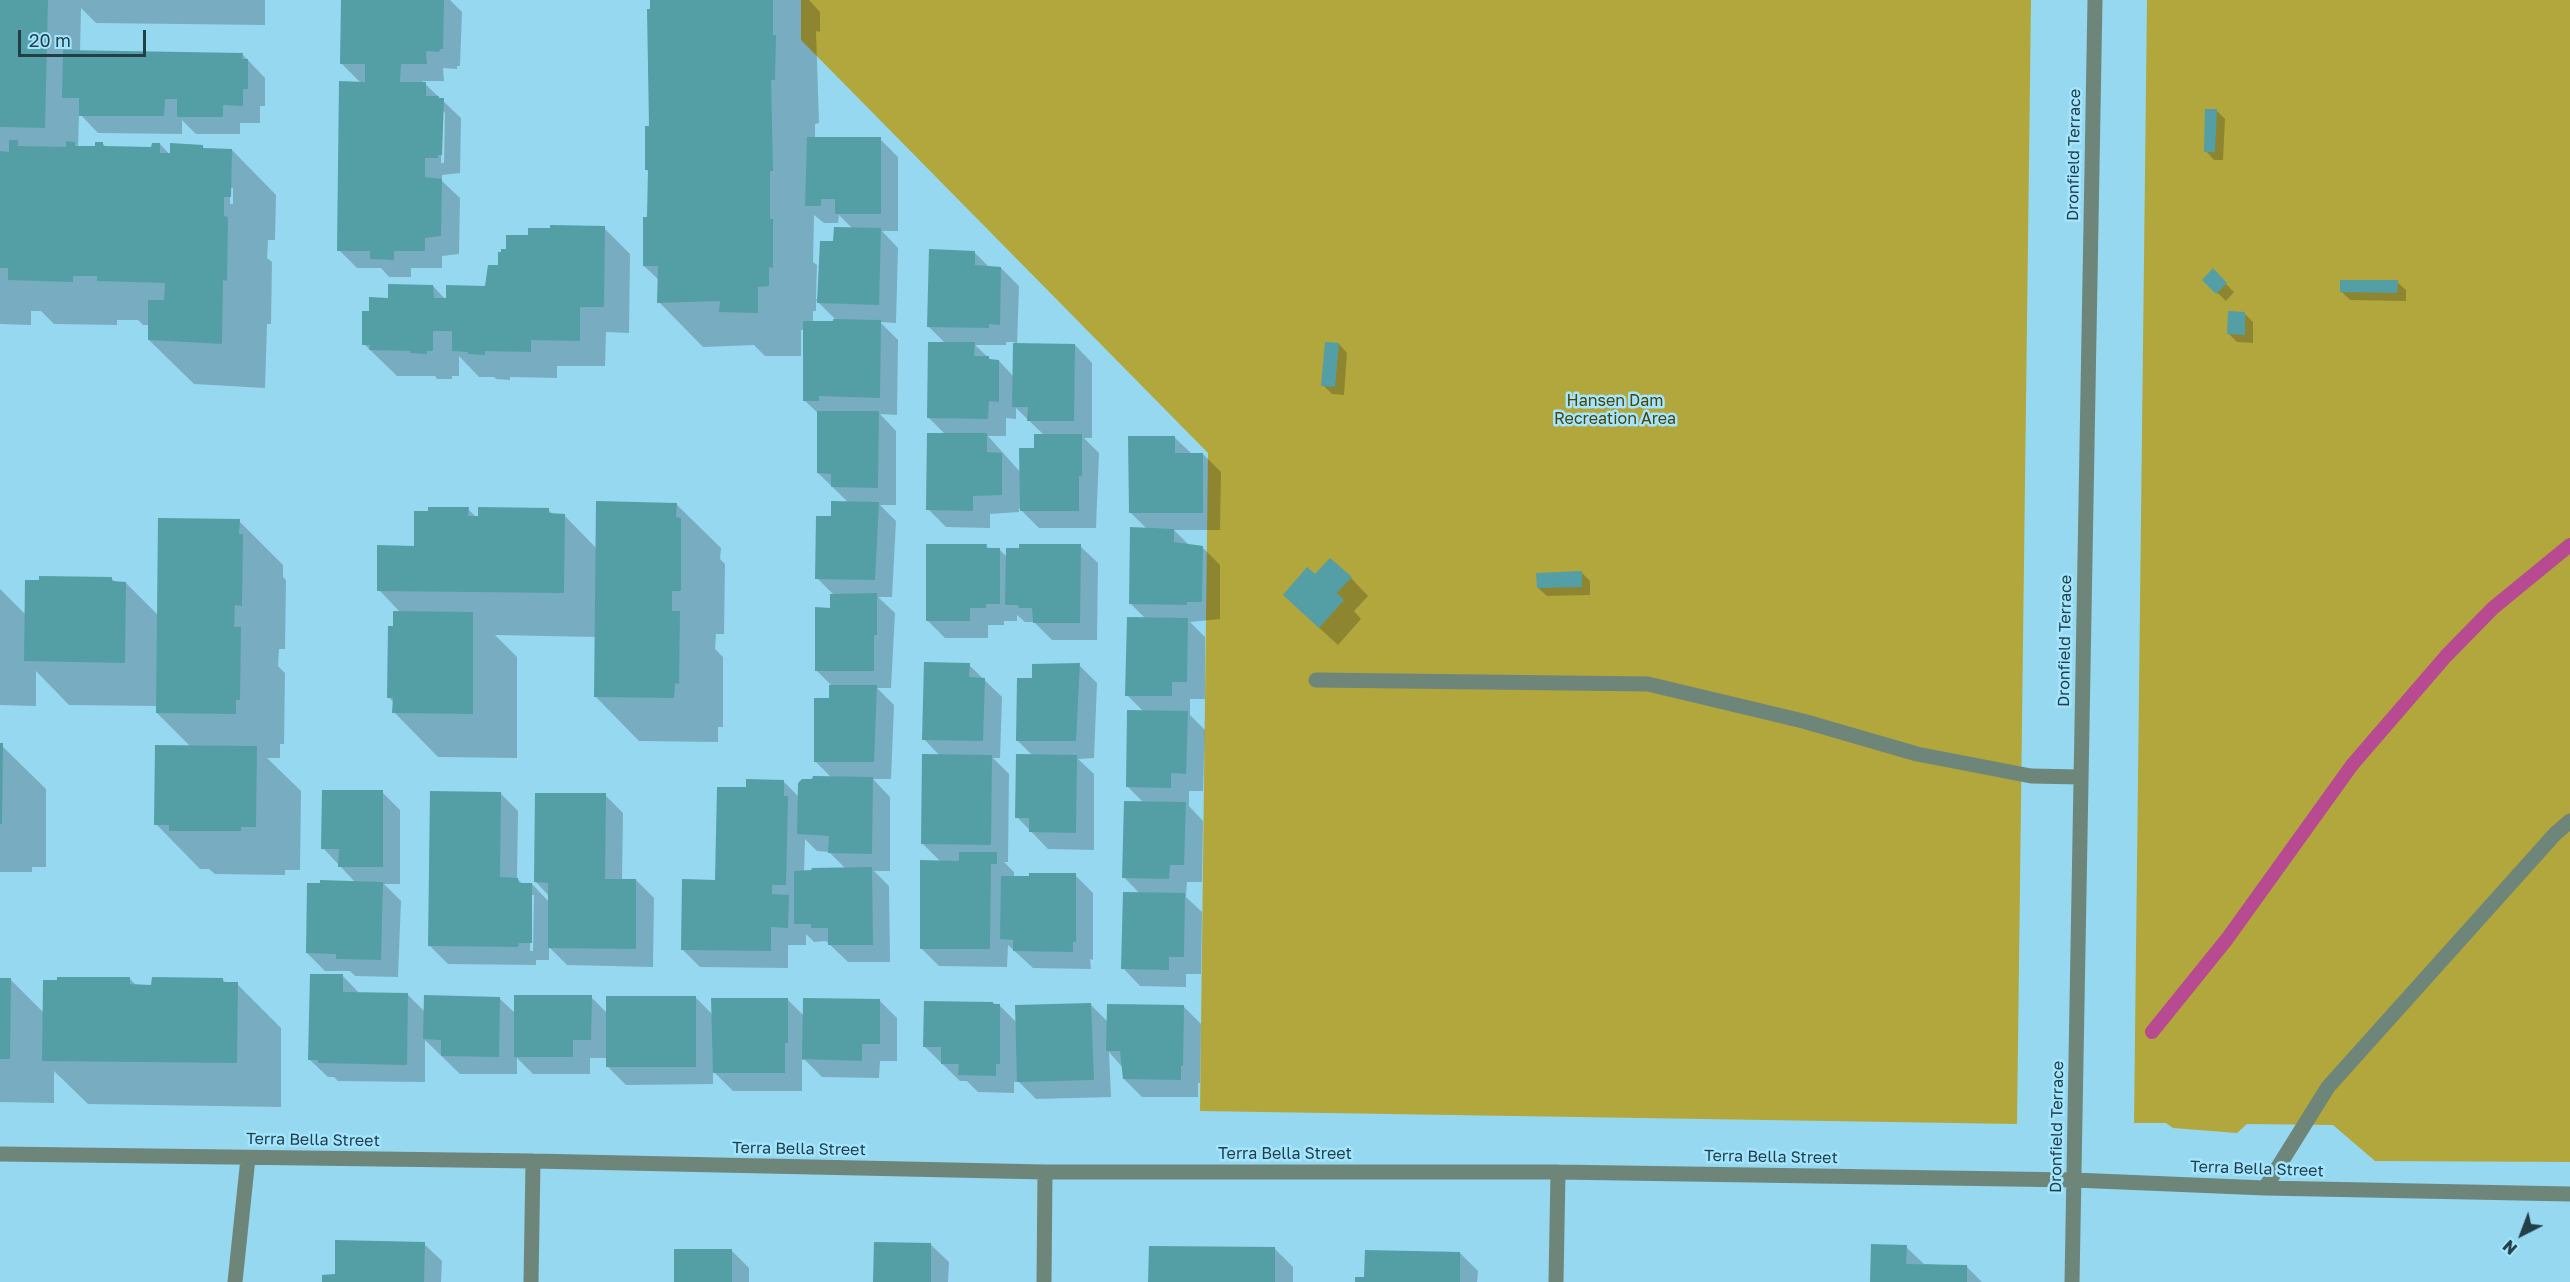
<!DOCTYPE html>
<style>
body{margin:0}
#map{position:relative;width:2570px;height:1282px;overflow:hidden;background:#96d8f0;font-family:"Golos Text",sans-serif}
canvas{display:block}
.north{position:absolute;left:2492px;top:1204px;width:60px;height:60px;-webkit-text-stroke:4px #a3e5fe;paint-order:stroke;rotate:222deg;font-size:16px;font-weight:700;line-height:24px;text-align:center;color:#223e47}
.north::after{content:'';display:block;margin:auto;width:21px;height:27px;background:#223e47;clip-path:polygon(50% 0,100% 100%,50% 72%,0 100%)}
.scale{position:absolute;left:18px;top:30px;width:128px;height:27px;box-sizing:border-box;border:3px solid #223e47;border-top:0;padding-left:8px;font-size:18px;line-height:21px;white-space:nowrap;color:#223e47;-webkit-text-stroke:4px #a3e5fe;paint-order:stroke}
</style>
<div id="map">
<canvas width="2570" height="1282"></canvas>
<div class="north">N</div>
<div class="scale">20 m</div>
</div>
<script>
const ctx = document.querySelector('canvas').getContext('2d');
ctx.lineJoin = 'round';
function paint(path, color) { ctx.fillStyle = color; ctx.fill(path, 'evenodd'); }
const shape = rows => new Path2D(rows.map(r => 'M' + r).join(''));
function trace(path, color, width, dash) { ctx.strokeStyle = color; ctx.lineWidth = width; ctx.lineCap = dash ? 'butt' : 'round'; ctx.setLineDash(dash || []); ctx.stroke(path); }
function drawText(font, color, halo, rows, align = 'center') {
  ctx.font = font + ' "Golos Text",sans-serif'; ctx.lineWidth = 5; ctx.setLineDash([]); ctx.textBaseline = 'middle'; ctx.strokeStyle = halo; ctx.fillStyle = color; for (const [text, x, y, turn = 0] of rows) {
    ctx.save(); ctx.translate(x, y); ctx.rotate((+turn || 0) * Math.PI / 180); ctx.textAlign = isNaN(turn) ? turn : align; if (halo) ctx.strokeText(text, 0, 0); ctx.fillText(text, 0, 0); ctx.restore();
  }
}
paint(shape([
 [801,0,2031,0,2017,1124,1200,1111,1208,453,801,40],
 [2147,0,2570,0,2570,1162,2375,1161,2333,1125,2247,1124,2237,1133,2173,1128,2166,1123,2134,1123]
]), '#b2a73c');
paint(shape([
 [0,0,272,0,265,0,265,25,96,23,81,8,80,52,242,54,265,78,265,106,260,106,260,123,240,123,240,134,196,134,182,120,182,134,98,133,79,113,78,148,97,148,103,144,107,148,153,149,160,144,171,156,202,146,205,150,232,150,276,195,275,240,268,240,267,258,272,262,271,324,267,324,265,388,194,384,149,340,150,325,143,325,138,320,117,320,117,325,54,324,41,311,31,311,31,325,0,324],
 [230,188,233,188,233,204,230,204],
 [342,0,450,0,462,12,460,66,457,66,457,69,443,68,444,81,422,81,461,118,460,173,442,175,442,181,460,198,459,254,442,256,442,268,411,268,411,277,389,277,381,268,357,268,339,250,361,83,341,63],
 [442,110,445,113,444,163,441,163],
 [652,0,809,0,820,12,820,32,816,31,819,123,815,124,815,139,880,139,898,157,898,231,882,231,898,248,896,323,880,322,898,340,897,415,880,414,896,431,896,505,880,505,896,521,892,597,878,597,895,613,891,688,877,688,894,705,891,779,873,779,890,797,890,871,874,871,889,886,890,962,848,962,826,941,814,942,806,934,806,945,788,945,788,968,700,967,683,950,717,881,747,789,783,781,799,797,832,778,815,761,833,687,816,670,834,595,817,578,832,518,849,503,818,473,819,414,804,400,805,330,801,330,801,356,765,356,754,345,703,347,659,302,659,280,644,266,649,218,649,172,646,169,650,127,648,10,652,11],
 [814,215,824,223,838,223,839,215,853,229,835,243,819,299,816,299,817,265,813,262],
 [816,300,838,322,813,322,813,311,816,311],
 [805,839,817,851,829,852,846,869,804,872],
 [2216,110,2225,119,2223,160,2214,160,2206,151],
 [604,228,630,254,629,333,606,332,605,366,557,366,557,378,510,377,510,380,496,379,494,377,479,377,459,356,459,376,452,376,452,379,437,379,435,376,397,376,364,344,370,312,389,299,433,286,445,299,486,288,508,250,530,236],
 [974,252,990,268,1001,268,1019,286,1017,345,1075,345,1092,363,1092,438,1084,438,1099,453,1096,528,1039,528,1019,508,1019,512,990,514,990,528,946,527,928,509,945,434,929,418,946,344,928,326],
 [1006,342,1015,342,1014,377,999,361,992,361,975,345,1006,345],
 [1016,408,1044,435,1021,473,988,436,1006,436,1006,418,1016,419],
 [2213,271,2234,292,2226,301,2204,280],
 [2397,282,2406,290,2406,301,2350,300,2342,292],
 [2244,313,2253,322,2253,343,2237,342,2229,334],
 [1339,344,1347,353,1344,395,1332,394,1323,385],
 [1174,437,1192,454,1203,454,1221,472,1220,530,1174,530,1189,545,1202,547,1220,565,1220,619,1190,622,1205,637,1205,699,1190,699,1190,715,1205,730,1203,791,1189,791,1189,806,1203,821,1202,882,1187,882,1186,897,1202,912,1201,974,1186,974,1186,987,1140,986,1123,968,1140,894,1124,877,1144,803,1127,786,1143,711,1127,695,1146,619,1130,603,1147,529,1130,512],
 [676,504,721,548,720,559,725,564,724,634,716,634,715,649,723,657,723,727,718,727,718,742,639,741,595,696,596,637,495,635,517,657,517,758,438,757,394,712,394,703,389,697,395,628,401,613,379,590,415,547,468,509,476,517,548,510,554,515,564,515,597,549],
 [239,521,283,565,283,577,286,580,285,649,279,649,278,666,285,673,284,744,280,744,280,758,267,758,301,791,300,870,285,870,285,875,215,874,209,869,200,869,156,824,191,747,157,713,157,706,69,705,36,671,36,706,0,705,0,589,26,615,111,578,116,583,126,583,159,616],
 [986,546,990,549,1000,550,1007,557,1080,546,1098,563,1097,640,1052,640,1034,622,1025,622,1017,615,1017,621,1004,621,1004,625,988,625,988,638,945,638,927,620],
 [1581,572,1590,581,1590,595,1547,596,1538,588],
 [1315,576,1351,578,1368,596,1354,611,1361,619,1338,645,1302,612],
 [969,665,1002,697,1000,758,993,758,1009,774,1008,862,1004,862,1014,872,1014,878,1075,875,1093,893,1093,960,1090,959,1091,969,1033,968,1008,945,1007,967,939,966,921,948,941,862,922,843,940,756,924,739],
 [1079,665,1097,683,1094,758,1078,759,1094,774,1094,850,1048,849,1017,817,1033,756,1018,741,1033,680],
 [0,744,46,789,46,867,32,867,32,872,0,872],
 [382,792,400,810,400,884,384,884,401,901,398,977,355,976,350,971,325,971,307,953,356,883,323,848],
 [500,793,518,811,517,879,523,884,532,884,549,902,549,896,536,882,605,795,623,813,622,880,636,880,654,898,653,967,567,965,549,947,549,960,536,960,536,965,448,964,430,946],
 [531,895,534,895,533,951,530,951],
 [342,975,360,994,408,995,425,1012,499,998,516,1014,591,997,608,1014,696,998,713,1015,787,999,804,1016,879,1000,897,1018,897,1061,880,1061,879,1078,822,1077,805,1060,802,1060,802,1091,733,1091,713,1071,713,1084,626,1085,608,1067,608,1058,590,1058,590,1074,533,1074,517,1058,517,1074,460,1074,425,1040,425,1082,338,1081,334,1077,328,1077,310,1060],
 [130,979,137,986,222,979,227,984,237,984,281,1028,281,1107,88,1104,54,1071,54,1103,0,1102,0,980,11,980,44,1013],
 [993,1003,1000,1006,1017,1023,1091,1005,1108,1022,1183,1006,1201,1024,1200,1083,1198,1083,1198,1097,1142,1097,1124,1079,1124,1069,1109,1052,1111,1097,1036,1099,1019,1082,1014,1082,1014,1093,978,1092,967,1081,960,1081,924,1046],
 [424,1244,442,1261,441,1282,324,1282],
 [931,1245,949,1262,948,1282,875,1282],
 [1906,1247,1924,1264,1967,1267,1982,1282,1871,1282],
 [1275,1249,1293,1267,1293,1282,1150,1282],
 [731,1250,749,1268,749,1282,676,1282],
 [1460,1253,1478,1271,1477,1282,1356,1282]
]), '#0003');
trace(shape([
 [2152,1032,2227,939,2352,765,2446,656,2493,608,2570,545]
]), '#b74a91', 14);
paint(shape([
 [0,0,48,0,45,128,0,127],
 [341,0,444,0,443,49,440,49,439,52,426,51,427,64,401,64,400,82,426,82,426,96,439,96,438,98,444,98,442,155,438,155,438,158,425,158,425,177,442,179,441,236,425,238,425,251,394,251,394,260,370,259,370,251,337,251,339,81,365,82,365,64,340,64],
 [650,0,773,0,773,35,776,35,775,80,771,80,773,171,770,171,770,219,773,219,773,268,769,267,769,286,758,287,758,313,719,312,720,301,657,303,658,266,643,266,643,217,647,217,648,170,645,170,645,126,649,126,647,9,650,9],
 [63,50,243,53,242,59,248,59,248,89,243,89,243,106,223,105,223,117,177,117,177,99,165,99,164,116,79,116,79,98,62,98],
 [2205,109,2217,109,2215,152,2204,152],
 [807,137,881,137,881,214,835,214,835,199,821,199,821,206,805,206],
 [9,140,18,140,18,146,66,147,66,141,75,142,75,146,95,146,95,142,103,142,103,146,151,147,152,143,160,143,160,153,170,153,170,143,203,145,203,148,232,149,231,197,224,197,224,216,228,217,227,281,223,280,222,344,148,340,148,300,164,300,165,283,97,281,97,276,73,276,73,282,8,280,8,268,0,268,0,151,9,152],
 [550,225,605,226,604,307,580,307,580,341,531,340,531,352,485,351,485,355,468,354,468,352,452,351,452,331,433,331,433,351,427,351,427,354,410,353,410,351,369,350,370,345,362,345,362,311,369,311,369,297,388,298,388,284,433,285,434,298,446,298,446,285,485,286,488,265,498,265,498,252,501,252,501,249,506,249,506,235,528,235,528,228,550,228],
 [834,227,881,228,879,305,817,303,820,241,833,241],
 [929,249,975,251,975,265,1001,267,1000,325,989,324,989,328,927,327],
 [2213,268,2227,283,2216,294,2202,280],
 [2340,280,2398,280,2397,293,2340,292],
 [2228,311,2245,312,2245,335,2227,334],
 [833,319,881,320,880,398,819,396,819,401,803,401,803,321,833,321],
 [928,342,975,342,974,356,989,356,989,359,999,360,999,402,989,401,988,419,927,418],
 [1325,342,1339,343,1335,387,1321,386],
 [1013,343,1075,344,1074,421,1027,421,1028,407,1012,407],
 [817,411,879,411,878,488,831,487,831,474,817,473],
 [927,433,987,433,987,452,1002,453,1002,495,973,496,973,511,926,510],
 [1034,434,1082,434,1082,476,1079,476,1079,511,1020,511,1019,448,1034,448],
 [1128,436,1175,436,1175,453,1203,453,1203,513,1129,513],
 [596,501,677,503,676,517,681,518,681,591,672,591,672,611,680,611,679,684,675,683,674,698,594,697],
 [831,501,879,502,875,580,815,579,816,516,831,516],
 [428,507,469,507,468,516,478,516,478,507,549,508,549,513,565,514,564,593,377,591,377,545,414,546,414,511,428,511],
 [158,518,240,519,239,534,243,534,242,606,235,605,234,627,241,627,240,700,236,700,236,714,156,713],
 [1130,527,1174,529,1174,542,1203,546,1202,602,1187,602,1187,605,1129,604],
 [926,544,987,544,986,548,1000,548,1000,604,986,604,986,608,970,608,970,621,926,621],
 [1019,544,1081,544,1080,623,1033,623,1032,608,1019,608,1018,605,1005,605,1006,548,1019,548],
 [1330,558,1352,577,1337,593,1344,600,1319,628,1283,595,1307,567,1315,574],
 [1582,571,1582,587,1537,588,1536,573],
 [39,576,112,577,112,581,126,582,125,663,24,661,25,580,39,580],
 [877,593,877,635,874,635,874,671,815,671,815,607,830,608,830,594],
 [393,611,473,612,473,714,392,713,393,698,387,698,388,626,393,626],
 [1127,617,1188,618,1187,682,1172,682,1172,696,1125,696],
 [924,662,970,663,969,677,985,678,983,741,922,740],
 [1080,663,1076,741,1016,741,1017,678,1032,678,1032,664],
 [829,685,877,685,874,762,814,762,814,698,829,698],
 [1127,710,1188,711,1186,774,1171,773,1171,788,1126,787],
 [0,743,3,743,2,824,0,824],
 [155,745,257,746,256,827,241,827,241,831,169,831,169,825,154,825],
 [922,754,992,755,991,845,921,844],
 [1016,754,1077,755,1076,833,1029,832,1029,818,1015,818],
 [813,776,873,777,872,854,828,853,829,836,797,834,798,783,802,779,812,779],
 [746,779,784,780,784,796,788,796,786,885,772,885,772,894,789,895,788,928,771,927,771,951,681,950,682,879,715,880,717,787,746,787],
 [322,790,383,790,383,867,338,867,339,849,321,849],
 [430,791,501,792,500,877,518,878,519,883,532,883,532,943,519,943,518,947,428,946],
 [535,793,606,793,605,879,636,879,636,949,548,948,548,883,534,882],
 [1124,801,1186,802,1184,865,1170,865,1169,879,1122,878],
 [959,852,997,852,997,864,991,864,990,949,920,949,920,860,959,861],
 [872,867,873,945,828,945,828,928,811,928,811,924,794,924,794,871,811,870,812,868],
 [1029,873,1076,873,1076,942,1073,942,1073,952,1013,951,1013,940,1000,939,1001,876,1029,876],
 [320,880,383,882,381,960,336,959,336,954,306,953,307,883,320,883],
 [1123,892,1185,893,1184,957,1169,957,1169,970,1121,969],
 [310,974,343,974,343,992,408,993,407,1065,318,1063,318,1060,308,1060],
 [57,977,130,977,130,984,151,985,152,977,223,978,223,982,238,982,237,1063,42,1061,43,980,57,980],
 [0,978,11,978,10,1059,0,1059],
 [424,995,500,997,499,1057,441,1056,441,1040,423,1039],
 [514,995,592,995,591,1040,573,1040,573,1057,514,1057],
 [606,996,696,996,696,1067,606,1067],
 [711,998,788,998,788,1043,785,1043,785,1073,713,1073],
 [803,998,880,999,880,1044,862,1044,862,1061,802,1059],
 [924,1001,993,1002,993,1004,1000,1004,1000,1064,996,1064,996,1076,958,1075,959,1064,941,1064,941,1047,923,1047],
 [1091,1003,1094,1080,1017,1082,1015,1005],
 [1107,1004,1184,1005,1183,1066,1181,1066,1181,1080,1123,1079,1120,1051,1106,1051],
 [335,1240,425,1242,424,1282,322,1282,322,1275,335,1274],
 [874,1242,931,1243,931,1282,873,1282],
 [1871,1244,1907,1245,1906,1264,1967,1265,1967,1282,1870,1282],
 [1149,1246,1275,1247,1275,1282,1148,1282],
 [674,1249,732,1249,732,1282,674,1282],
 [1365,1250,1460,1252,1460,1282,1355,1282,1355,1277,1364,1277]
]), '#549ea5');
trace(shape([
 [1316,680,1648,684,1803,721,1917,754,2031,776,2080,777],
 [0,1154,533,1161,1045,1172,1558,1172,2074,1180,2265,1188,2570,1194],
 [2265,1188,2328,1087,2555,834,2570,821],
 [235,1282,248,1158],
 [531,1282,533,1161],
 [1044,1282,1045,1172],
 [1556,1282,1558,1172],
 [2072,1282,2095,0]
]), '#6e867a', 15);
drawText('16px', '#223e47', '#a3e5fe', [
 ["Dronfield Terrace",2074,155,-89],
 ["Dronfield Terrace",2065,641,-89],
 ["Dronfield Terrace",2057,1127,-89],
 ["Terra Bella Street",313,1140,1],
 ["Terra Bella Street",799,1149,1],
 ["Terra Bella Street",1285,1154],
 ["Terra Bella Street",1771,1157,1],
 ["Terra Bella Street",2257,1169,2]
]);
drawText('16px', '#4b4405', '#a3e5fe', [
 ["Hansen Dam",1615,401],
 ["Recreation Area",1615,419]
]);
</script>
